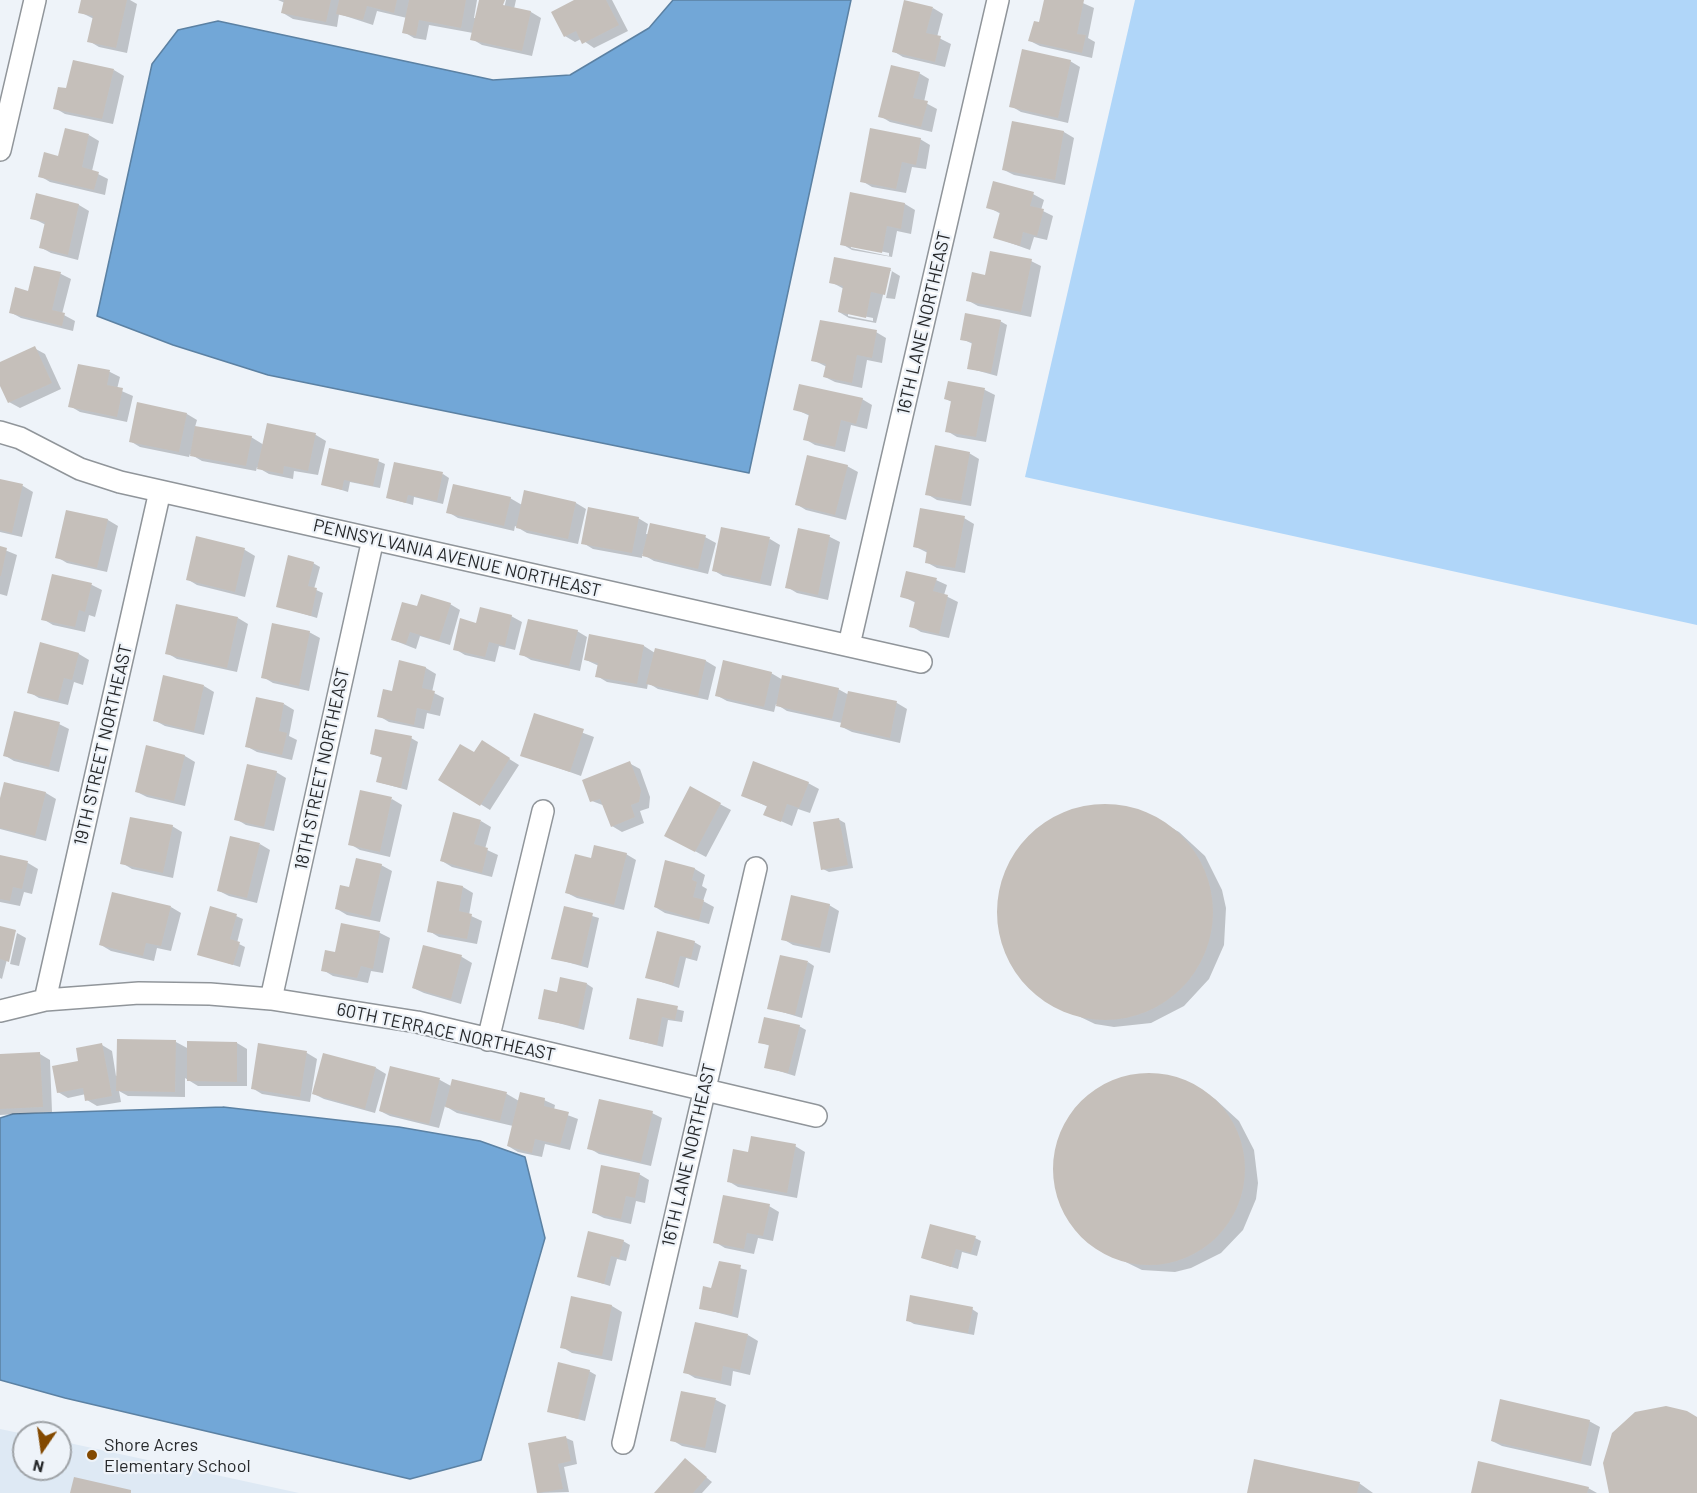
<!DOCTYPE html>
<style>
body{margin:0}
#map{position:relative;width:1697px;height:1493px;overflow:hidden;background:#eef3f9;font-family:Barlow,sans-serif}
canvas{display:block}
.north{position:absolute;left:12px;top:1421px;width:60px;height:60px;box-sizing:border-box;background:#eef3f9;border:2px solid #9ea2a6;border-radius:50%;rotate:193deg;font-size:16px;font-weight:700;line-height:24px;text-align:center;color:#26282a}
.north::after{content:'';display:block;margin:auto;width:21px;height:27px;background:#834900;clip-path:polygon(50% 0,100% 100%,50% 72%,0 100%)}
</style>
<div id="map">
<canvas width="1697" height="1493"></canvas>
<div class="north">N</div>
</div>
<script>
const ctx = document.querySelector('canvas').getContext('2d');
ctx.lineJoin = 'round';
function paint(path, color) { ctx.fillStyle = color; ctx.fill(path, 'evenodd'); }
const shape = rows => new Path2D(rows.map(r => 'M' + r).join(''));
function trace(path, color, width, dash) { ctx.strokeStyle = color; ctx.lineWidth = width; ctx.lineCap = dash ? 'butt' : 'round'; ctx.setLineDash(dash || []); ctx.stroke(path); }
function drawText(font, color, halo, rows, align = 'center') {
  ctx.font = font + ' Barlow,sans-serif'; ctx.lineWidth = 4.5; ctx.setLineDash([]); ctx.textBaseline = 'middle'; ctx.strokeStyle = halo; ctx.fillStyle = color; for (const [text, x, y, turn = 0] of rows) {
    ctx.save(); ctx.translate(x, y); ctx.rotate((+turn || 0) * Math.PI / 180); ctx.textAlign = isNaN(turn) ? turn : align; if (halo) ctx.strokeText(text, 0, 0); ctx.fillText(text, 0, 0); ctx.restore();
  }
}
paint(shape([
 [0,1429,24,1434,24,1469,60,1469,60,1441,299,1493,0,1493]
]), '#dee9f4');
paint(shape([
 [1135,0,1697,0,1697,625,1025,477]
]), '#b0d6f9');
const water = shape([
 [673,0,851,0,749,473,268,375,173,345,97,316,152,64,178,30,218,21,493,80,570,75,649,28,673,0],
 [223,1107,399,1127,480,1141,525,1157,545,1238,481,1460,410,1479,65,1398,0,1380,0,1118,13,1114,223,1107]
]);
paint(water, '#72a7d7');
trace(water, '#5b81a3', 1.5);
paint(shape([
 [82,0,130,0,137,4,127,53,99,47,89,41,94,19,80,12],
 [278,0,477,0,474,18,477,18,481,0,503,0,500,12,503,13,506,0,516,0,514,9,531,12,541,18,532,56,482,45,472,39,473,33,429,25,426,40,414,38,404,32,407,18,377,11,373,25,339,14,337,27,293,19,283,13,285,3],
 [577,0,612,0,628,31,594,48,581,39,575,42,565,36],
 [1046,0,1076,0,1094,8,1088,38,1095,42,1092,58,1040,46,1030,41,1040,24],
 [933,8,943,14,937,37,951,44,945,67,903,57,893,51],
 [1070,61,1080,67,1068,123,1021,112,1011,106],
 [114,70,124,76,113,124,65,114,55,108],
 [919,73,929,79,924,102,937,109,932,132,890,122,880,116],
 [1013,122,1064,132,1074,138,1065,185,1014,175,1004,170],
 [89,135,99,141,92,171,108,179,105,195,50,182,40,176],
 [920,139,930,145,926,169,912,167,906,193,872,187,862,181],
 [851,194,905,204,915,210,911,234,897,231,892,257,852,250,842,244],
 [851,245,889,253,889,256,851,248],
 [1033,194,1044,200,1041,210,1053,216,1047,240,1034,237,1030,250,994,237,1001,214,988,207],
 [37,195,79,205,89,211,78,260,51,253,40,247,46,225,32,218],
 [1031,261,1041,266,1031,317,978,306,967,300,986,277],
 [35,268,61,274,71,279,62,314,75,321,73,331,21,318,10,312,29,293],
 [890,270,900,276,895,299,886,298,892,271,889,271,876,323,849,318,839,312,844,289,831,282],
 [848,313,873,318,873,321,848,316],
 [1000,321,1007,325,997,376,968,368,973,344,962,339],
 [876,332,886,338,882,363,867,360,862,388,835,382,825,377,827,367,813,360],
 [34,348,45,354,61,389,20,408,9,402,0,383,0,364],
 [79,365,110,372,120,377,117,389,133,396,127,422,80,412,70,406],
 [949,383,985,390,995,395,986,442,957,437,947,431,952,402,946,399],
 [862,399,872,405,867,429,851,425,845,452,815,445,805,439,810,416,795,409],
 [187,414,197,420,195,427,251,437,264,445,268,425,316,435,326,441,318,475,294,471,293,479,269,474,257,467,256,471,202,461,190,454,189,457,140,447,130,441],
 [969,453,979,459,971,506,937,500,927,494],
 [378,461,385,464,380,488,350,482,348,492,323,484],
 [847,466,858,472,846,520,806,510,796,504],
 [443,474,449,478,443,504,414,497,413,505,388,498],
 [0,481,23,486,33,492,22,537,0,532],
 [510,498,522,505,576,503,586,509,578,544,527,533,515,526,514,531,458,518,448,512],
 [67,511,108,520,118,526,107,572,67,563,57,557],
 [638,518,648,524,646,534,705,537,716,543,708,574,654,561,642,554,642,558,593,549,583,543],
 [964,518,974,524,965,573,937,568,926,562,928,553,914,546],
 [800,530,830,537,840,542,828,600,797,593,787,587],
 [197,538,245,550,255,556,245,597,197,585,187,579],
 [770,539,780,545,771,586,723,576,713,570],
 [0,548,17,555,7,596,0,594],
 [313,563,320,567,314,589,323,593,317,618,278,606],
 [53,576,92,585,102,590,95,617,89,615,85,632,53,625,43,619],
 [936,580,947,585,944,595,958,602,949,638,921,632,911,626,916,603,902,596],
 [450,604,460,610,450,645,420,636,416,649,393,640],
 [511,616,522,622,515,650,499,646,495,662,465,655,455,649,478,625],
 [238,618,248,624,237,672,177,659,167,653],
 [577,631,587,637,580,671,531,660,521,654],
 [309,632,320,638,309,691,273,683,263,677],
 [591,636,644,646,655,653,706,661,716,667,708,700,658,689,648,683,647,689,607,682,597,676,599,666,586,660],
 [41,644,79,654,89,660,83,685,74,682,68,705,39,698,29,692],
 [400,662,426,668,436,674,432,692,444,698,440,716,427,713,424,729,389,722,379,716,394,693],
 [771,673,783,680,838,689,849,695,849,692,897,703,907,709,900,743,852,732,842,727,842,723,787,711,776,704,774,712,727,701,716,695],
 [204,686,214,692,204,735,165,726,154,720],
 [284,704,294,710,289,736,297,740,292,760,257,752,246,746],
 [535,715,594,737,581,776,522,755],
 [59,724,69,729,59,772,14,761,4,755],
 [411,738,418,742,407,790,378,782,383,758,372,754],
 [482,742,519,765,490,810,440,779,475,754],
 [147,747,185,756,195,762,185,806,147,797,137,792],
 [629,763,640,769,650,797,649,808,640,811,644,823,622,832,612,826,605,806,592,801],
 [276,772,286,778,274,831,246,825,236,819],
 [808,783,819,789,810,813,798,809,792,826,765,814,768,807,743,795],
 [690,788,731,810,706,857,676,841],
 [46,793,56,799,46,841,0,829,0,805],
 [392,799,402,805,390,857,360,850,350,844],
 [1111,805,1147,814,1179,832,1205,856,1222,890,1226,908,1224,945,1209,979,1184,1006,1151,1023,1114,1027,1095,1024,1047,1001,1019,976,1002,942,999,925,1001,888,1015,854,1041,826,1074,810],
 [838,819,845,823,853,868,829,872,823,869],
 [481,821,491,827,485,849,498,855,492,877,452,867,442,861],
 [172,826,182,832,173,878,132,869,122,863],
 [260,844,270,850,257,903,229,896,219,891],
 [626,854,636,860,624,910,577,898,567,893,592,860],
 [0,856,28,863,38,869,32,894,24,892,20,906,0,902],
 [667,862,695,869,705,875,702,886,707,889,703,901,714,907,709,924,665,913,655,907],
 [381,865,392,871,380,922,347,915,337,909,351,889],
 [438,883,463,887,473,893,469,915,482,921,477,944,439,937,429,931],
 [829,905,839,911,830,953,793,945,783,939],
 [171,907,181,913,171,951,157,948,154,961,111,951,101,945],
 [565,908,599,918,588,968,553,958],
 [236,916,243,919,237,943,245,947,240,967,199,954],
 [342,925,380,933,390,938,383,973,371,971,368,983,333,976,323,970,336,954],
 [0,928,17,932,14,932,2,979,0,978],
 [17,933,26,938,19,966,10,964],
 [694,942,701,946,697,961,686,958,679,988,647,977],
 [424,947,462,957,472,963,461,1004,424,993,413,988],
 [808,962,814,966,802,1018,769,1008],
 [587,984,593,988,584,1030,540,1018,559,994],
 [638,1000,684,1011,682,1022,668,1020,663,1047,631,1039],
 [799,1026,806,1030,795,1076,766,1067,770,1046,760,1042],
 [176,1042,189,1049,189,1043,237,1043,247,1049,247,1086,198,1086,185,1078,185,1097,128,1096,119,1091,121,1102,97,1106,87,1100,86,1094,68,1098,58,1092,80,1063,102,1045,112,1051,116,1076],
 [259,1045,307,1053,317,1059,310,1102,262,1094,252,1088],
 [40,1054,50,1060,52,1112,0,1115,0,1056],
 [376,1068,386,1074,375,1113,324,1099,314,1094],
 [391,1068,440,1080,451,1086,453,1080,507,1094,519,1101,544,1100,555,1105,554,1110,578,1119,570,1150,545,1144,542,1157,518,1152,508,1146,513,1126,457,1113,445,1106,439,1128,390,1116,380,1111],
 [1154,1075,1170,1077,1201,1090,1215,1099,1239,1121,1254,1150,1258,1183,1256,1199,1243,1230,1221,1253,1191,1268,1175,1272,1142,1270,1097,1248,1073,1226,1058,1196,1054,1164,1061,1132,1079,1104,1091,1094,1121,1078],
 [652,1113,662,1118,651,1166,599,1154,589,1148],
 [795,1146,805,1152,797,1198,738,1187,728,1181,749,1154],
 [639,1174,649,1180,645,1203,636,1201,631,1224,604,1218,594,1213],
 [769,1206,779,1212,773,1241,758,1238,754,1254,725,1248,715,1242],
 [975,1238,981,1241,977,1256,962,1252,958,1269,923,1258],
 [623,1241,630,1245,626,1261,617,1259,610,1286,579,1276],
 [720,1263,747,1270,738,1318,700,1308,712,1289],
 [572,1298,612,1306,622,1312,612,1361,572,1353,562,1347],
 [972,1309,978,1313,974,1335,914,1324,907,1320],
 [748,1335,758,1341,750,1375,733,1371,731,1386,695,1378,685,1372],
 [589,1371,596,1375,585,1421,549,1411],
 [682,1392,716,1400,726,1405,716,1453,682,1446,672,1440],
 [1589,1421,1600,1427,1591,1466,1502,1446,1492,1441],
 [566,1438,573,1441,577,1464,564,1467,569,1492,538,1493],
 [685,1460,712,1482,702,1493,656,1493],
 [1359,1483,1373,1493,1248,1493],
 [1588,1488,1597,1493,1473,1493]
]), '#0003');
paint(shape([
 [81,0,127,0,116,48,87,42,93,16,78,13],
 [284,0,331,0,326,22,281,13],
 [339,0,397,0,394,13,367,6,363,20,336,14],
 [409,0,466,0,461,28,419,20,416,36,402,33],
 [479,0,505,0,503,5,531,11,522,51,470,40],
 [574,0,606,0,619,25,582,44,576,31,564,37,551,12],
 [904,0,933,7,926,33,941,36,935,62,892,52],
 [1044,0,1084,0,1077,34,1086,35,1082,53,1028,41,1034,21,1039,22],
 [1022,49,1071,60,1058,118,1009,107],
 [73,60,114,69,102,119,53,109,58,87,66,88],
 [891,65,920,72,913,98,928,101,921,127,878,117],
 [1012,121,1064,131,1055,180,1002,170],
 [65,128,89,134,82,167,99,172,94,190,38,177,44,152,58,156],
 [870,128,921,138,916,165,902,162,896,189,860,182],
 [993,181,1034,192,1030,206,1044,209,1037,236,1023,232,1020,246,993,238,1000,212,986,208],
 [850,192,905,203,901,229,887,226,882,253,840,245],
 [36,193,79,204,68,255,39,248,45,222,30,219],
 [990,251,1032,259,1021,312,966,301,972,272,985,275],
 [834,257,891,268,885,295,871,292,866,318,838,312,843,286,829,283],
 [34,266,61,272,52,310,65,313,62,326,9,313,15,287,28,291],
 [965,313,1001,320,991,373,967,369,972,342,960,340],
 [820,320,877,330,872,358,857,355,852,383,823,377,826,364,811,361],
 [35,346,52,383,8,403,0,386,0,362],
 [78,364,110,370,107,385,123,388,117,417,68,407],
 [948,381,985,388,976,437,945,432,951,401,944,399],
 [799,384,863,398,856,424,841,420,835,447,803,440,809,414,793,410],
 [137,402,187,413,179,452,129,442],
 [267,423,316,433,308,471,284,466,283,474,257,469],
 [195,426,252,436,246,466,190,456],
 [935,445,970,452,961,501,925,495],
 [329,448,379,459,373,486,344,480,342,490,321,485],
 [807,455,848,465,835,515,795,505],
 [394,462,443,472,437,501,408,495,406,503,386,498],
 [0,479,23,484,12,533,0,530],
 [453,484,511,497,504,526,446,513],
 [524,490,576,502,568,539,516,528],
 [588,507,639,517,632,553,581,544],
 [920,508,965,516,955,568,925,563,927,550,913,547],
 [66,510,108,519,97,568,55,558],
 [650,523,706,535,698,569,642,556],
 [721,527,770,537,760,582,712,571],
 [798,528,830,535,818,595,785,588],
 [196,536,245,548,235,592,186,580],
 [0,546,7,548,1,576,0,576],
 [288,555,314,562,308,586,317,588,311,616,276,607],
 [906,571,937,578,933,591,948,595,939,634,909,627,915,601,900,597],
 [52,574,92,583,85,612,79,610,75,627,41,620],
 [421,594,451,603,439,641,410,632,406,644,391,640,402,602,417,606],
 [176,604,238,617,227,668,165,654],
 [480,607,512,615,505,646,489,642,485,657,453,650,460,618,476,623],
 [528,619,578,630,569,666,519,655],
 [272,623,310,631,299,686,261,678],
 [589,634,644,645,637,684,595,677,598,663,584,660],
 [40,642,79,653,72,680,64,678,58,701,27,693],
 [655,648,706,660,698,696,646,684],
 [399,660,426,667,422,688,435,691,430,711,417,708,414,725,377,717,383,689,392,691],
 [723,660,772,672,764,707,715,696],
 [163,675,204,685,194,731,153,721],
 [782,675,839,688,832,719,776,706],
 [848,691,897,701,890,738,840,727],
 [256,697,284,703,279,731,287,733,282,755,245,747],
 [14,711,60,722,49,767,3,756],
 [534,713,584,729,570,772,520,756],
 [375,729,412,736,401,788,376,782,382,757,370,754],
 [482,740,510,758,480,806,438,780,460,744,474,752],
 [146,745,185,755,174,801,135,792],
 [630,761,641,790,639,802,631,805,635,817,611,827,600,799,590,802,582,780],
 [753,761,809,782,799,808,787,804,781,822,763,815,767,806,741,796],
 [247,764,277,771,264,827,234,820],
 [4,782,46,792,35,836,0,828,0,798],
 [690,786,721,803,695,852,664,836],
 [360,790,392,797,380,852,348,845],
 '997 912a108 108 0 1 1 216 0a108 108 0 1 1-216 0Z',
 [453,812,481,820,474,844,488,848,482,873,440,861],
 [130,817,173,825,163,873,120,864],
 [839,818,848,865,821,870,813,822],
 [230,836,260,843,247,898,217,891],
 [594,845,627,853,614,905,565,893,575,854,591,858],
 [0,855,28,861,22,889,13,887,10,901,0,899],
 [356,858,382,864,370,917,335,909,340,885,349,887],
 [665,860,695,868,692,880,697,882,693,897,704,900,699,920,654,907],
 [437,881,463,886,459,911,472,914,467,939,427,932],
 [112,892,171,906,161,946,146,943,143,956,99,945],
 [791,895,830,904,820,948,781,940],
 [210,906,237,914,230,939,240,942,233,965,197,955],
 [564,906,593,913,581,965,551,959],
 [341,923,380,931,373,969,361,966,357,978,321,971,325,950,335,952],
 [0,926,16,930,9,962,0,959],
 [657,931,695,941,691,958,680,956,673,985,645,978],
 [423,945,462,955,451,999,412,988],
 [780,955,808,961,795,1015,767,1009],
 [560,977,587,983,578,1027,538,1019,544,989,557,992],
 [637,998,678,1006,675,1020,662,1017,657,1045,629,1039],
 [764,1017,800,1025,788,1073,764,1068,769,1045,758,1043],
 [117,1039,176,1040,175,1092,116,1091],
 [187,1041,237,1042,237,1082,187,1081],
 [102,1043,112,1096,85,1101,83,1088,57,1093,52,1066,78,1061,76,1048],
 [258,1043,307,1051,300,1097,251,1089],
 [40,1052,43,1107,0,1109,0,1054],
 [323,1053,376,1067,365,1109,312,1094],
 [390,1066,440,1078,429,1124,379,1111],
 '1053 1169a96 96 0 1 1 192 0a96 96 0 1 1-192 0Z',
 [452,1079,507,1092,500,1121,445,1107],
 [520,1092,545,1098,544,1106,569,1112,560,1145,535,1139,532,1153,507,1146],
 [599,1099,653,1111,641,1162,587,1149],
 [751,1136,796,1144,787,1193,727,1182,733,1149,748,1152],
 [601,1165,640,1173,635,1198,626,1196,621,1219,592,1213],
 [723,1195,770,1204,763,1236,747,1233,744,1249,713,1243],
 [930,1224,976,1236,971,1253,956,1249,951,1267,921,1258],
 [588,1231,624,1240,619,1258,611,1256,604,1284,577,1277],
 [719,1261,741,1265,732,1315,699,1309,703,1286,711,1288],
 [910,1295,973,1307,968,1333,906,1321],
 [571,1296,612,1305,602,1356,560,1348],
 [695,1322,748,1334,740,1370,723,1366,721,1381,683,1373],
 [558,1362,590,1370,578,1419,547,1412],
 [681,1391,716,1398,705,1448,670,1441],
 [1500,1399,1590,1420,1581,1462,1491,1441],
 [1666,1406,1687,1411,1697,1417,1697,1493,1609,1493,1603,1463,1612,1433,1635,1412],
 [566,1436,571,1461,558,1464,563,1489,537,1493,528,1443],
 [685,1458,707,1477,693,1493,654,1493],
 [1254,1459,1360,1482,1357,1493,1247,1493],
 [1478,1461,1589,1487,1587,1493,1471,1493],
 [74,1477,131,1490,131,1493,70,1493]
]), '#c5bfba');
const street = shape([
 [0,150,35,0],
 [0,432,20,438,80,469,120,482,921,662],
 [849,645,998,0],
 [271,999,373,539],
 [45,1000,160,491],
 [0,1011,45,1000,139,993,210,994,271,999,417,1022,816,1116],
 [488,1040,543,811],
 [623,1443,756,868]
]);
trace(street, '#90959a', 24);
trace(street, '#fff', 21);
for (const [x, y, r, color] of [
 [92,1455,6,"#834900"]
]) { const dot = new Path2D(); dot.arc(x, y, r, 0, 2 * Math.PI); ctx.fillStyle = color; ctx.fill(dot); trace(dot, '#eef3f9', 2); }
drawText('18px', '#26282a', '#eef3f9', [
 ["16TH LANE NORTHEAST",924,323,-77],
 ["PENNSYLVANIA AVENUE NORTHEAST",457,558,13],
 ["19TH STREET NORTHEAST",103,745,-77],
 ["18TH STREET NORTHEAST",322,769,-78],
 ["60TH TERRACE NORTHEAST",446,1032,12],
 ["16TH LANE NORTHEAST",689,1155,-77]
]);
drawText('18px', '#26282a', '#eef3f9', [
 ["Shore Acres",104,1445],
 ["Elementary School",104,1466]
], 'left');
</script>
